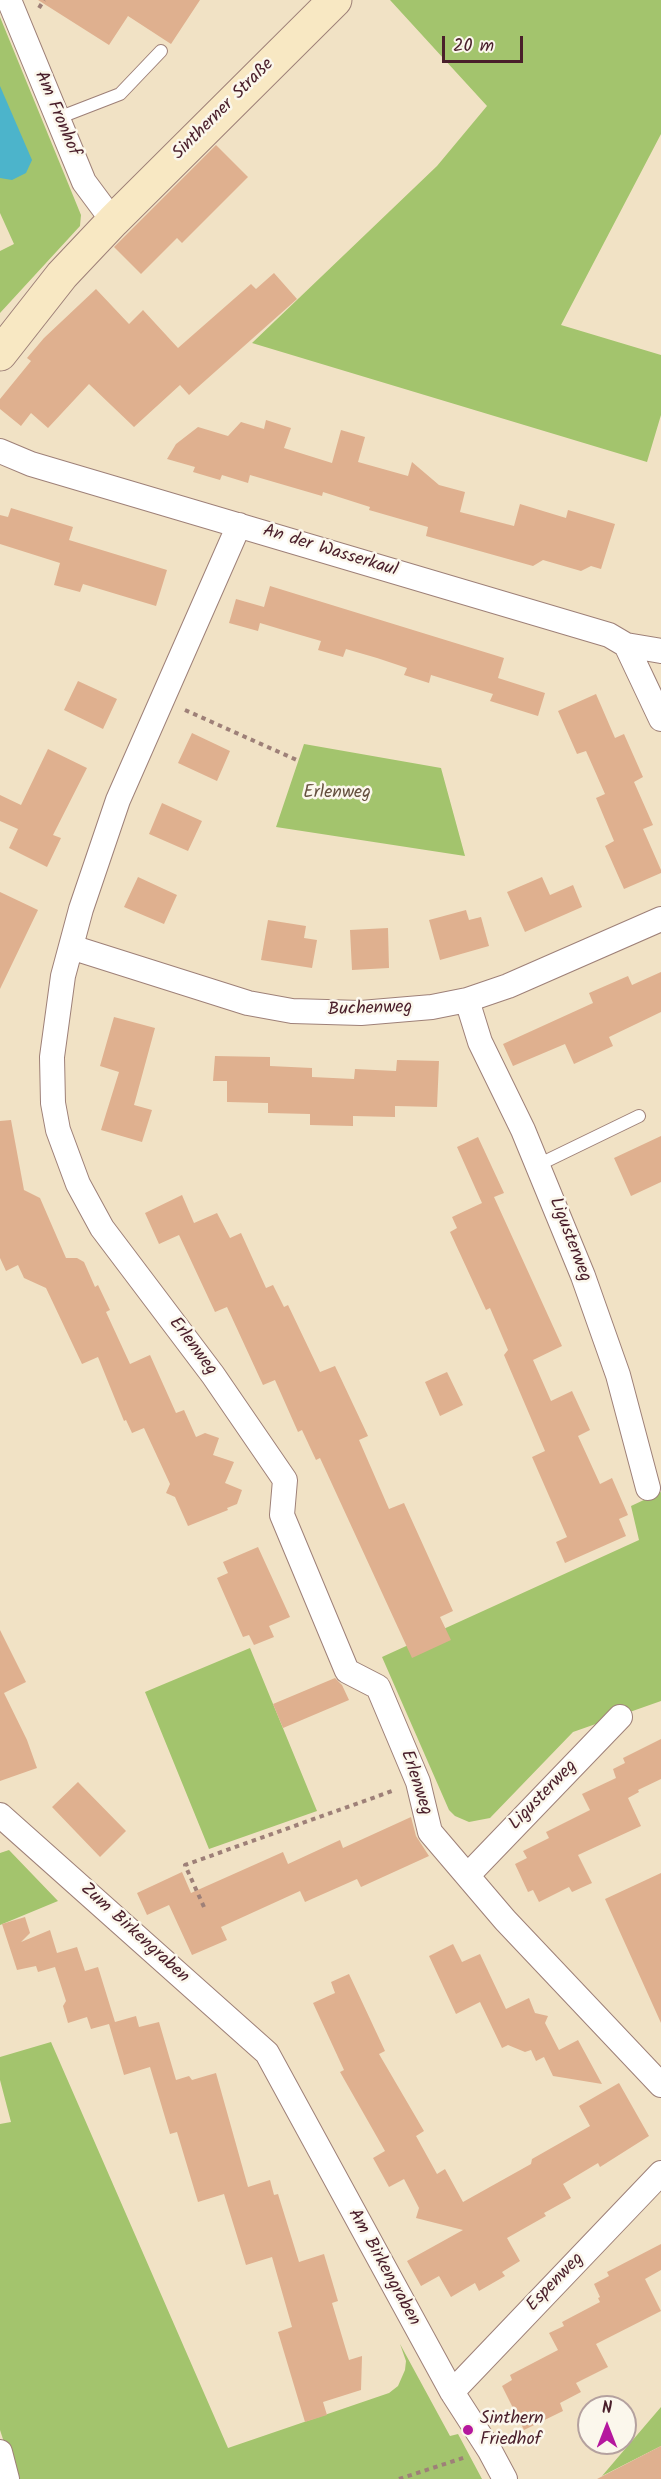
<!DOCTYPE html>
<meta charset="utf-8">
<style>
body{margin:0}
#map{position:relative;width:661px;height:2479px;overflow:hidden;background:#f1e2c5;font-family:Kalam,sans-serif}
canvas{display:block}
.north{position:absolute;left:577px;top:2395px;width:60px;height:60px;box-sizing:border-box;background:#fbf7ec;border:2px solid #b4a19f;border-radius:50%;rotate:0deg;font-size:16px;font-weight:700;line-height:24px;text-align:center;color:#4a1f2b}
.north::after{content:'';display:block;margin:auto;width:21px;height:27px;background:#b5179e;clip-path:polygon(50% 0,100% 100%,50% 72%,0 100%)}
.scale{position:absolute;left:442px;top:36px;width:81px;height:27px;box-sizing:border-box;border:3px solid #4a1f2b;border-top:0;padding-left:8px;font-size:18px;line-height:21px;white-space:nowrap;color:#4a1f2b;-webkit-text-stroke:4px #fbf7ec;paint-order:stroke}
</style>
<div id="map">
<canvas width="661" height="2479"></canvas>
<div class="north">N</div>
<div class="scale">20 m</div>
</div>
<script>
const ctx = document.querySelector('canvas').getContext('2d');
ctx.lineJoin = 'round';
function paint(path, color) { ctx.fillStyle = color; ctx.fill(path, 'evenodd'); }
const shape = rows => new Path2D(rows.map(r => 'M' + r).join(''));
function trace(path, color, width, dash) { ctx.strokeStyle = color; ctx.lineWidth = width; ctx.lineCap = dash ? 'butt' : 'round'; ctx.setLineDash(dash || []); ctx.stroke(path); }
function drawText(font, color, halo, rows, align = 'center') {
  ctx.font = font + ' Kalam,sans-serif'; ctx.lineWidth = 5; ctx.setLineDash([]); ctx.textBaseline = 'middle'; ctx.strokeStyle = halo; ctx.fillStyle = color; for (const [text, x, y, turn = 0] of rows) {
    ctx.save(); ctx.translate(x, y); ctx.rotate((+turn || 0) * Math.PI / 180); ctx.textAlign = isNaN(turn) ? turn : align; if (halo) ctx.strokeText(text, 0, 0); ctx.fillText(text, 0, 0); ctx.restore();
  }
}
paint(shape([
 [390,0,661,0,661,134,561,325,661,355,661,415,647,462,252,343,437,166,487,106],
 [0,17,81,215,80,226,0,313,0,251,14,244,0,213],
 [304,744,441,768,465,856,276,827],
 [661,1492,661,1701,573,1732,490,1818,469,1822,455,1816,449,1810,382,1657,639,1540,631,1506],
 [250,1648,317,1811,209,1849,145,1692],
 [9,1850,58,1901,0,1925,0,1853],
 [51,2042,228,2448,389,2393,398,2386,405,2370,406,2361,400,2344,450,2436,458,2434,482,2479,16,2479,0,2430,0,2124,11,2122,0,2080,0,2057],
 [661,2407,661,2446,602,2476,649,2421]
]), '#a3c46d');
paint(shape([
 [0,86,32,160,26,173,12,180,0,178]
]), '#4cb4cb');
paint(shape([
 [38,0,200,0,171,44,128,16,109,45],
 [216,145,248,177,182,243,177,238,141,274,114,247],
 [274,273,297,299,189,395,180,385,134,427,89,384,48,428,31,413,21,426,0,409,0,399,31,361,27,358,44,338,96,289,129,324,143,310,178,348,251,284,256,289],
 [266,420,291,428,284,448,332,463,341,430,365,437,358,462,408,476,412,462,439,485,465,492,460,512,514,526,520,504,566,518,568,510,615,524,601,569,591,566,581,571,543,560,533,566,426,536,428,527,369,510,370,507,323,492,322,496,250,475,248,483,222,475,220,480,193,472,195,467,167,459,176,444,198,427,228,436,241,422,264,429],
 [11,508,73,527,69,540,167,570,156,606,83,584,80,592,54,585,60,563,0,544,0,515,8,517],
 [270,586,504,658,498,678,545,693,538,716,490,701,493,694,431,675,429,683,404,675,407,668,377,658,346,649,343,657,318,650,321,641,290,632,260,623,258,631,229,623,236,599,264,607],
 [78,681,117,699,103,729,64,710],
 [596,694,615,738,624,734,643,777,634,782,653,825,643,829,661,870,661,873,624,889,605,846,614,841,596,798,605,794,586,751,577,754,558,711],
 [192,733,230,751,217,781,178,763],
 [48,749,87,768,53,835,61,838,47,867,9,848,18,829,0,821,0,795,21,805],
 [162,803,202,821,188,851,149,834],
 [138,877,177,895,164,924,124,907],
 [542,877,550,895,573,885,582,907,525,932,507,892],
 [0,892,38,910,0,989],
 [466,910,469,920,481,917,489,946,440,960,429,920],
 [268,920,306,926,304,938,317,940,312,968,261,960],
 [388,928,389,968,352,970,350,930],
 [661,972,661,1012,609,1037,613,1046,574,1064,565,1044,513,1066,503,1044,593,1003,589,993,628,976,632,985],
 [114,1017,155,1028,134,1105,152,1110,142,1142,101,1130,119,1072,100,1066],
 [215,1056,270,1057,270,1066,312,1068,312,1077,354,1079,355,1069,396,1071,397,1060,439,1061,437,1107,395,1106,395,1117,353,1116,353,1126,310,1125,310,1114,268,1113,268,1103,227,1102,227,1081,213,1081],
 [11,1120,24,1190,40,1198,66,1258,77,1258,84,1262,95,1287,98,1285,110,1310,106,1312,130,1364,150,1355,176,1413,184,1410,196,1437,205,1433,219,1438,213,1455,234,1462,225,1483,242,1490,237,1504,227,1508,228,1510,188,1526,175,1497,166,1493,170,1484,144,1428,132,1433,126,1420,124,1421,98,1357,82,1364,46,1288,24,1278,18,1265,6,1271,0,1258,0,1121],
 [661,1136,661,1182,631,1196,614,1158],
 [478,1137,504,1193,494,1197,562,1346,533,1360,551,1401,572,1391,590,1430,578,1436,600,1484,612,1478,628,1515,619,1519,626,1536,565,1563,556,1542,567,1537,532,1457,545,1451,504,1355,508,1350,490,1308,486,1310,450,1232,457,1228,452,1217,482,1203,457,1147],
 [182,1195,194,1223,217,1213,230,1238,241,1233,266,1288,273,1285,284,1307,288,1305,320,1372,335,1366,368,1436,359,1440,389,1509,404,1503,453,1611,440,1617,451,1640,412,1658,320,1458,316,1460,302,1430,298,1432,275,1380,263,1385,227,1307,215,1312,179,1235,159,1244,145,1213],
 [447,1372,463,1405,440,1416,425,1382],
 [258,1547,290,1617,269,1626,274,1637,254,1645,249,1635,243,1637,217,1578,228,1573,223,1562],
 [0,1630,26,1682,4,1693,27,1740,37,1768,0,1781],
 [335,1678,342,1685,349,1700,283,1728,273,1704],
 [661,1739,661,1779,638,1790,639,1792,628,1798,641,1826,578,1855,592,1883,572,1892,569,1887,539,1902,533,1890,528,1892,515,1864,527,1858,523,1851,549,1838,546,1832,590,1810,582,1794,616,1778,613,1769,625,1763,623,1758],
 [78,1782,126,1831,100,1857,52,1807],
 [411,1817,416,1836,429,1856,361,1887,357,1879,305,1902,300,1891,221,1927,227,1940,192,1955,169,1905,147,1915,137,1893,182,1872,191,1893,283,1852,288,1864,340,1840,343,1848],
 [661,1873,661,2023,605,1899],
 [25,1917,30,1933,21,1942,50,1930,57,1953,77,1947,85,1971,98,1967,115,2022,136,2016,139,2027,159,2022,176,2080,189,2076,192,2080,216,2073,248,2187,270,2180,274,2195,278,2194,299,2262,324,2254,338,2301,332,2303,349,2360,362,2356,361,2390,323,2402,327,2415,305,2422,278,2332,292,2327,272,2257,246,2265,224,2194,198,2202,177,2132,170,2134,150,2067,124,2075,109,2024,91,2029,87,2017,68,2023,63,2006,66,2001,55,1967,38,1972,36,1966,17,1970,2,1924],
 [453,1944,462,1962,480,1954,506,2009,529,1998,535,2013,548,2016,545,2023,559,2050,578,2040,602,2084,553,2076,544,2057,536,2061,531,2050,525,2052,508,2045,502,2048,480,2002,456,2014,429,1956],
 [349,1974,385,2051,379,2054,424,2131,416,2136,437,2174,445,2169,463,2202,531,2164,532,2159,590,2126,579,2106,619,2083,649,2136,600,2167,598,2163,563,2184,571,2198,544,2213,546,2216,507,2238,520,2261,502,2272,505,2276,479,2291,475,2283,451,2297,439,2276,421,2286,407,2261,463,2230,416,2218,419,2208,404,2179,389,2187,373,2158,385,2151,340,2072,344,2070,313,2003,335,1993,331,1982],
 [661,2244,661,2270,645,2279,661,2311,596,2344,608,2367,576,2383,581,2392,560,2403,563,2411,524,2430,502,2386,512,2380,510,2375,558,2350,549,2333,564,2326,562,2322,600,2302,598,2298,600,2297,594,2284,609,2276,607,2272],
 [661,2446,661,2479,597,2479]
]), '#dfb08f');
const lane = shape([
 [58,118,120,94,161,51],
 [538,1165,639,1116]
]);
const street = shape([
 [9,0,84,182,113,221],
 [0,451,31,464,609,635,626,645,661,651],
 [239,525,118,800,81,909,63,976,52,1057,53,1103,58,1130,78,1184,102,1228,213,1375,285,1480,282,1515,347,1671,378,1687,418,1782,430,1832,505,1920,661,2085],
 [626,645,661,719],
 [71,947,248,1003,292,1011,361,1013,432,1007,467,1000,508,986,661,919],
 [467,1000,480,1042,523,1130,583,1276,618,1375,648,1488],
 [0,1815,267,2053,452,2392,490,2451,505,2479],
 [468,1875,620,1717],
 [452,2392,661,2173],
 [0,2452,7,2479]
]);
const secondary = shape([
 [0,354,62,275,113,221,335,0]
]);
trace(lane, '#9e8078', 14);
trace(street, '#9e8078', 26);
trace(secondary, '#9e8078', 35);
trace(shape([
 [39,8,44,0],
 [185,710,299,761],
 [204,1907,185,1865,395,1790],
 [399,2479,466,2457]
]), '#9e8078', 4, [4.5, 4.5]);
trace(lane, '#fff', 12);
trace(street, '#fff', 24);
trace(secondary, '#f8e8c3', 33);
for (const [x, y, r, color] of [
 [468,2430,6,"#b5179e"]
]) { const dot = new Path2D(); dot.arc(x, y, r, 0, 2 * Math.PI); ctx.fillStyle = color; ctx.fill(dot); trace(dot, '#fbf7ec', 2); }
drawText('18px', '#4a1f2b', '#fbf7ec', [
 ["Sintherner Straße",224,110,-45],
 ["Am Fronhof",56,114,67],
 ["An der Wasserkaul",330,552,17],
 ["Buchenweg",370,1010,-2],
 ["Ligusterweg",569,1240,69],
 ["Erlenweg",192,1347,53],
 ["Erlenweg",415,1783,72],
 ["Ligusterweg",544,1796,-46],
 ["Zum Birkengraben",134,1934,42],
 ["Am Birkengraben",383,2268,61],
 ["Espenweg",556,2283,-46]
]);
drawText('18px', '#65513f', '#fbf7ec', [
 ["Erlenweg",337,794]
]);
drawText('18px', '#4a1f2b', '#fbf7ec', [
 ["Sinthern",480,2420],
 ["Friedhof",480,2441]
], 'left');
</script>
